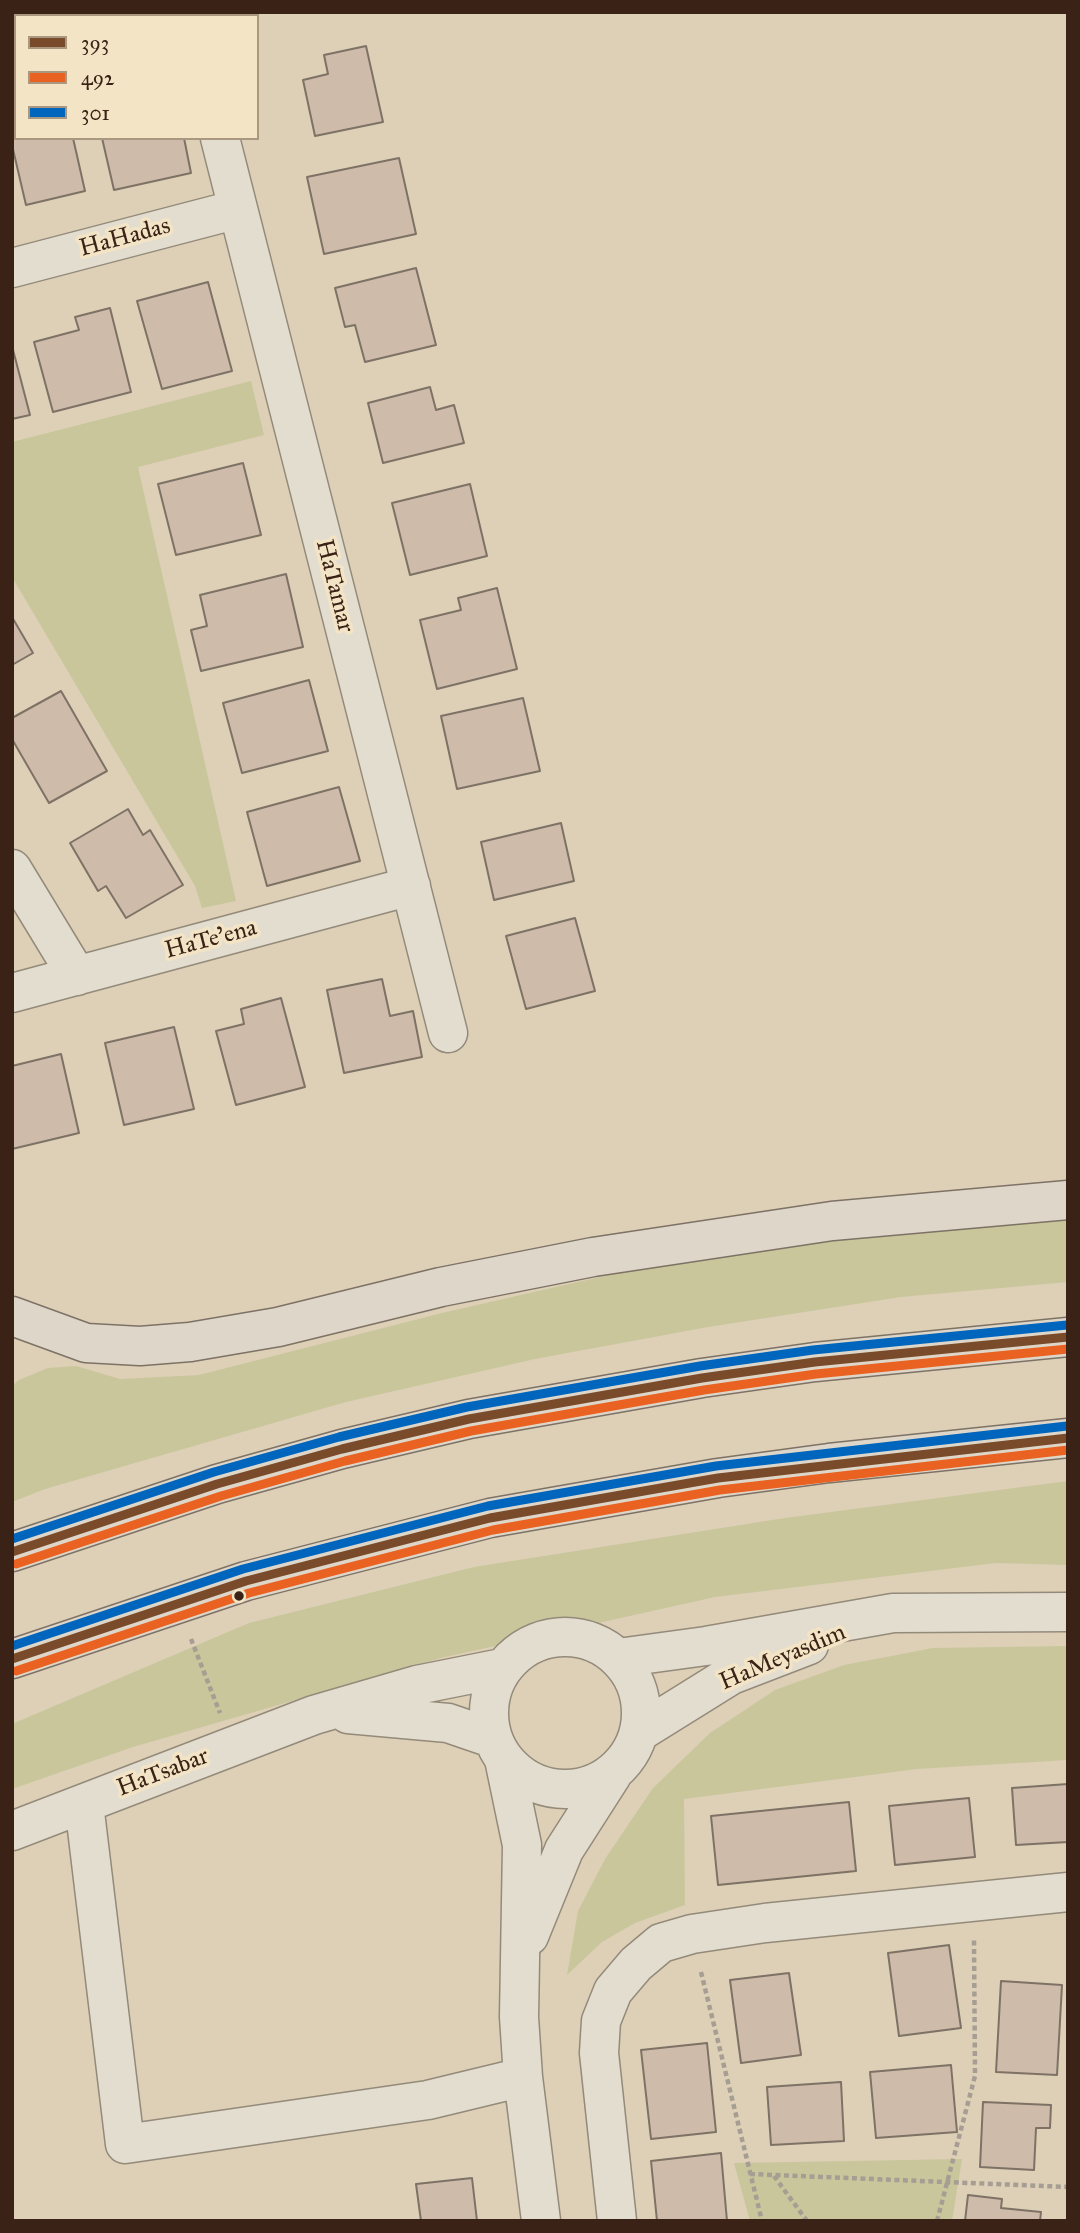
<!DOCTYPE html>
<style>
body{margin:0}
#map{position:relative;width:1080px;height:2233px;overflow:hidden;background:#ddd0b6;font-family:"IM FELL Great Primer",serif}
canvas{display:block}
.frame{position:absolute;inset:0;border:14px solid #3a2316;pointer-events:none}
.legend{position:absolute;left:14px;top:14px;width:245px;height:126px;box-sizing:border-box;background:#f3e4c6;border:2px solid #a99780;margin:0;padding:9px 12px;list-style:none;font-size:21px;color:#3a2316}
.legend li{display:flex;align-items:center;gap:14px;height:35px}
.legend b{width:35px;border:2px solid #a99780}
</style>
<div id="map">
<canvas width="1080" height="2233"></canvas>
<div class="frame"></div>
<ul class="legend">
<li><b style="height:9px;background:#7a4b2a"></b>393</li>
<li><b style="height:9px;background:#e96221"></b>492</li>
<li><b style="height:9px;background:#0065bd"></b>301</li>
</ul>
</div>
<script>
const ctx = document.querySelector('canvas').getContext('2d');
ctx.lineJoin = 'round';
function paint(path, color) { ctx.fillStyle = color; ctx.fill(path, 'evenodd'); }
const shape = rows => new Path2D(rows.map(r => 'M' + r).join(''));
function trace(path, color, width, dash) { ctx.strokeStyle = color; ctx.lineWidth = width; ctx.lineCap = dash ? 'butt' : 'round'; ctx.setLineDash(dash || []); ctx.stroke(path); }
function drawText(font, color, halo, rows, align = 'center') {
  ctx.font = font + ' "IM FELL Great Primer",serif'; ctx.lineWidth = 7; ctx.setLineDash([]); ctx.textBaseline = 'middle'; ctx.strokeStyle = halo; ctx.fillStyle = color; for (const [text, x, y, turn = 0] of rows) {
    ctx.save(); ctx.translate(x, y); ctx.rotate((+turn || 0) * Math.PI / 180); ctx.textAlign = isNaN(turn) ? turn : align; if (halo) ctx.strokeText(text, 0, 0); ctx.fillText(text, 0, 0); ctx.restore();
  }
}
paint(shape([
 [251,381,264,435,138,467,236,901,202,908,195,886,12,577,12,442],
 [1068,1219,1068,1282,901,1297,708,1327,535,1359,346,1402,45,1489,12,1502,12,1386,19,1380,48,1368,76,1366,120,1379,199,1375,442,1313,613,1274,753,1248],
 [1068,1481,1068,1565,996,1563,715,1597,441,1658,133,1747,12,1789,12,1724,249,1623,474,1567,785,1518],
 [1068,1646,1068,1760,917,1769,684,1799,685,1905,635,1923,602,1942,567,1975,578,1911,605,1859,653,1788,710,1733,775,1690,844,1665,933,1648],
 [962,2159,952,2221,750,2221,734,2163]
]), '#c9c69c');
const building = shape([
 [366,46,383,122,315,136,303,80,328,74,324,55,366,46],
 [16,109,16,138,73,138,85,191,26,205,12,145,12,110,16,109],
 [102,138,184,138,191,173,114,190,102,138],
 [399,158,416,234,324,254,307,177,399,158],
 [416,268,436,345,365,362,355,325,345,327,335,288,416,268],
 [208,282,232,371,162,389,137,301,208,282],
 [110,308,131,392,53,412,34,342,79,330,75,317,110,308],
 [12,346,30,415,12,419,12,346],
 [430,387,436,410,454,405,464,443,383,463,368,403,430,387],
 [243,463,261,535,176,555,158,484,243,463],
 [470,484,487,556,410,575,392,503,470,484],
 [286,574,303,647,201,671,191,630,207,626,200,595,286,574],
 [497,588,517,669,437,689,420,620,461,610,458,598,497,588],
 [12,617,33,653,12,665,12,617],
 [309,680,328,751,242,773,223,703,309,680],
 [61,691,107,771,49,803,12,739,12,718,61,691],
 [523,698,540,771,457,789,441,716,523,698],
 [339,787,360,861,267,886,247,812,339,787],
 [128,809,143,835,150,830,183,885,126,918,106,886,98,891,70,843,128,809],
 [561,823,574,881,494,900,481,842,561,823],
 [575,918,595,991,526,1009,506,936,575,918],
 [382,979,390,1016,413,1011,422,1057,344,1073,327,990,382,979],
 [281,998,305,1087,236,1105,216,1031,244,1024,241,1009,281,998],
 [174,1027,194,1109,124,1125,105,1043,174,1027],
 [61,1054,79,1133,12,1149,12,1066,61,1054],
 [1068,1784,1068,1842,1016,1845,1012,1788,1068,1784],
 [969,1798,975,1857,895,1865,889,1806,969,1798],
 [849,1802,856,1871,718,1885,711,1816,849,1802],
 [949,1945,961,2028,899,2036,888,1953,949,1945],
 [789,1973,801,2055,741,2063,730,1980,789,1973],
 [1001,1981,1062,1985,1057,2075,996,2072,1001,1981],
 [707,2043,716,2132,651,2139,641,2050,707,2043],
 [951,2065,957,2132,876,2138,870,2072,951,2065],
 [841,2082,844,2141,771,2145,767,2087,841,2082],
 [983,2102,1051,2105,1050,2128,1036,2128,1034,2170,980,2167,983,2102],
 [721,2153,727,2221,657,2221,651,2161,721,2153],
 [472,2178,477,2221,421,2221,416,2184,472,2178],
 [968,2195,1002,2199,1001,2208,1041,2212,1040,2221,965,2221,968,2195]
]);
paint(building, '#cebba9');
trace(building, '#7d7265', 2);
const minor = shape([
 [220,138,448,1033],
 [12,268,238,209],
 [12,869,77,976],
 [12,993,411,886],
 '489 1713a76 76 0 1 1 152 0a76 76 0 1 1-152 0Z',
 [618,1658,706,1646,893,1613,1068,1612],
 [348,1714,448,1723,492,1738],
 [641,1731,731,1675,809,1645],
 [504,1759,522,1845,519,2017,523,2077,541,2221],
 [84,1804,125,2144,428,2100,523,2077],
 [12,1831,314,1715,417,1685,502,1668],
 [529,1936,564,1850,612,1775],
 [617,2221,599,2053,601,2021,613,1991,636,1964,661,1943,692,1934,765,1923,1068,1892]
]);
const major = shape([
 [12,1316,86,1343,140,1346,190,1342,278,1327,441,1287,593,1257,832,1221,1068,1200]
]);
const highway = shape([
 [12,1552,217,1484,342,1449,469,1419,702,1378,815,1362,1068,1337],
 [12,1659,246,1581,490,1518,718,1478,829,1463,1068,1438]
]);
trace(minor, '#948a7a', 41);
trace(major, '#7d7265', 41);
trace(highway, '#7d7265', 41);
trace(shape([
 [191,1639,220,1713],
 [701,1972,762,2221],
 [750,2174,1068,2187],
 [774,2176,807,2221],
 [937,2221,975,2076,974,1940]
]), '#a69e93', 4.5, [5, 3.5]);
trace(minor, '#e3ddd0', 38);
trace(major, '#ded7c9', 38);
trace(highway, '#ded7c9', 38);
trace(shape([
 [12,1552,217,1484,342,1449,469,1419,702,1378,815,1362,1068,1337],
 [12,1659,246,1581,490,1518,718,1478,1068,1438]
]), '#7a4b2a', 9);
trace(shape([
 [16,1564,221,1496,345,1461,471,1431,704,1390,816,1374,1068,1349],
 [16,1671,249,1593,493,1530,720,1490,1068,1450]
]), '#e96221', 9);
trace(shape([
 [12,1539,214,1472,339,1437,467,1407,700,1366,813,1350,1067,1325],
 [12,1646,243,1569,488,1506,716,1466,1067,1426]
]), '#0065bd', 9);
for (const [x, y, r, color] of [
 [239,1596,6,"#3a2316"]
]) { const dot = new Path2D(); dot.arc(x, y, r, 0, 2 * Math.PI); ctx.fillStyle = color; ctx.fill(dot); trace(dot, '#f3e4c6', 2.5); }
drawText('24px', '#3a2316', '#f3e4c6', [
 ["HaHadas",125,238,-15],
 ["HaTamar",334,586,76],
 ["HaTe'ena",211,940,-15],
 ["HaMeyasdim",783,1658,-23],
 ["HaTsabar",163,1773,-21]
]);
</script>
